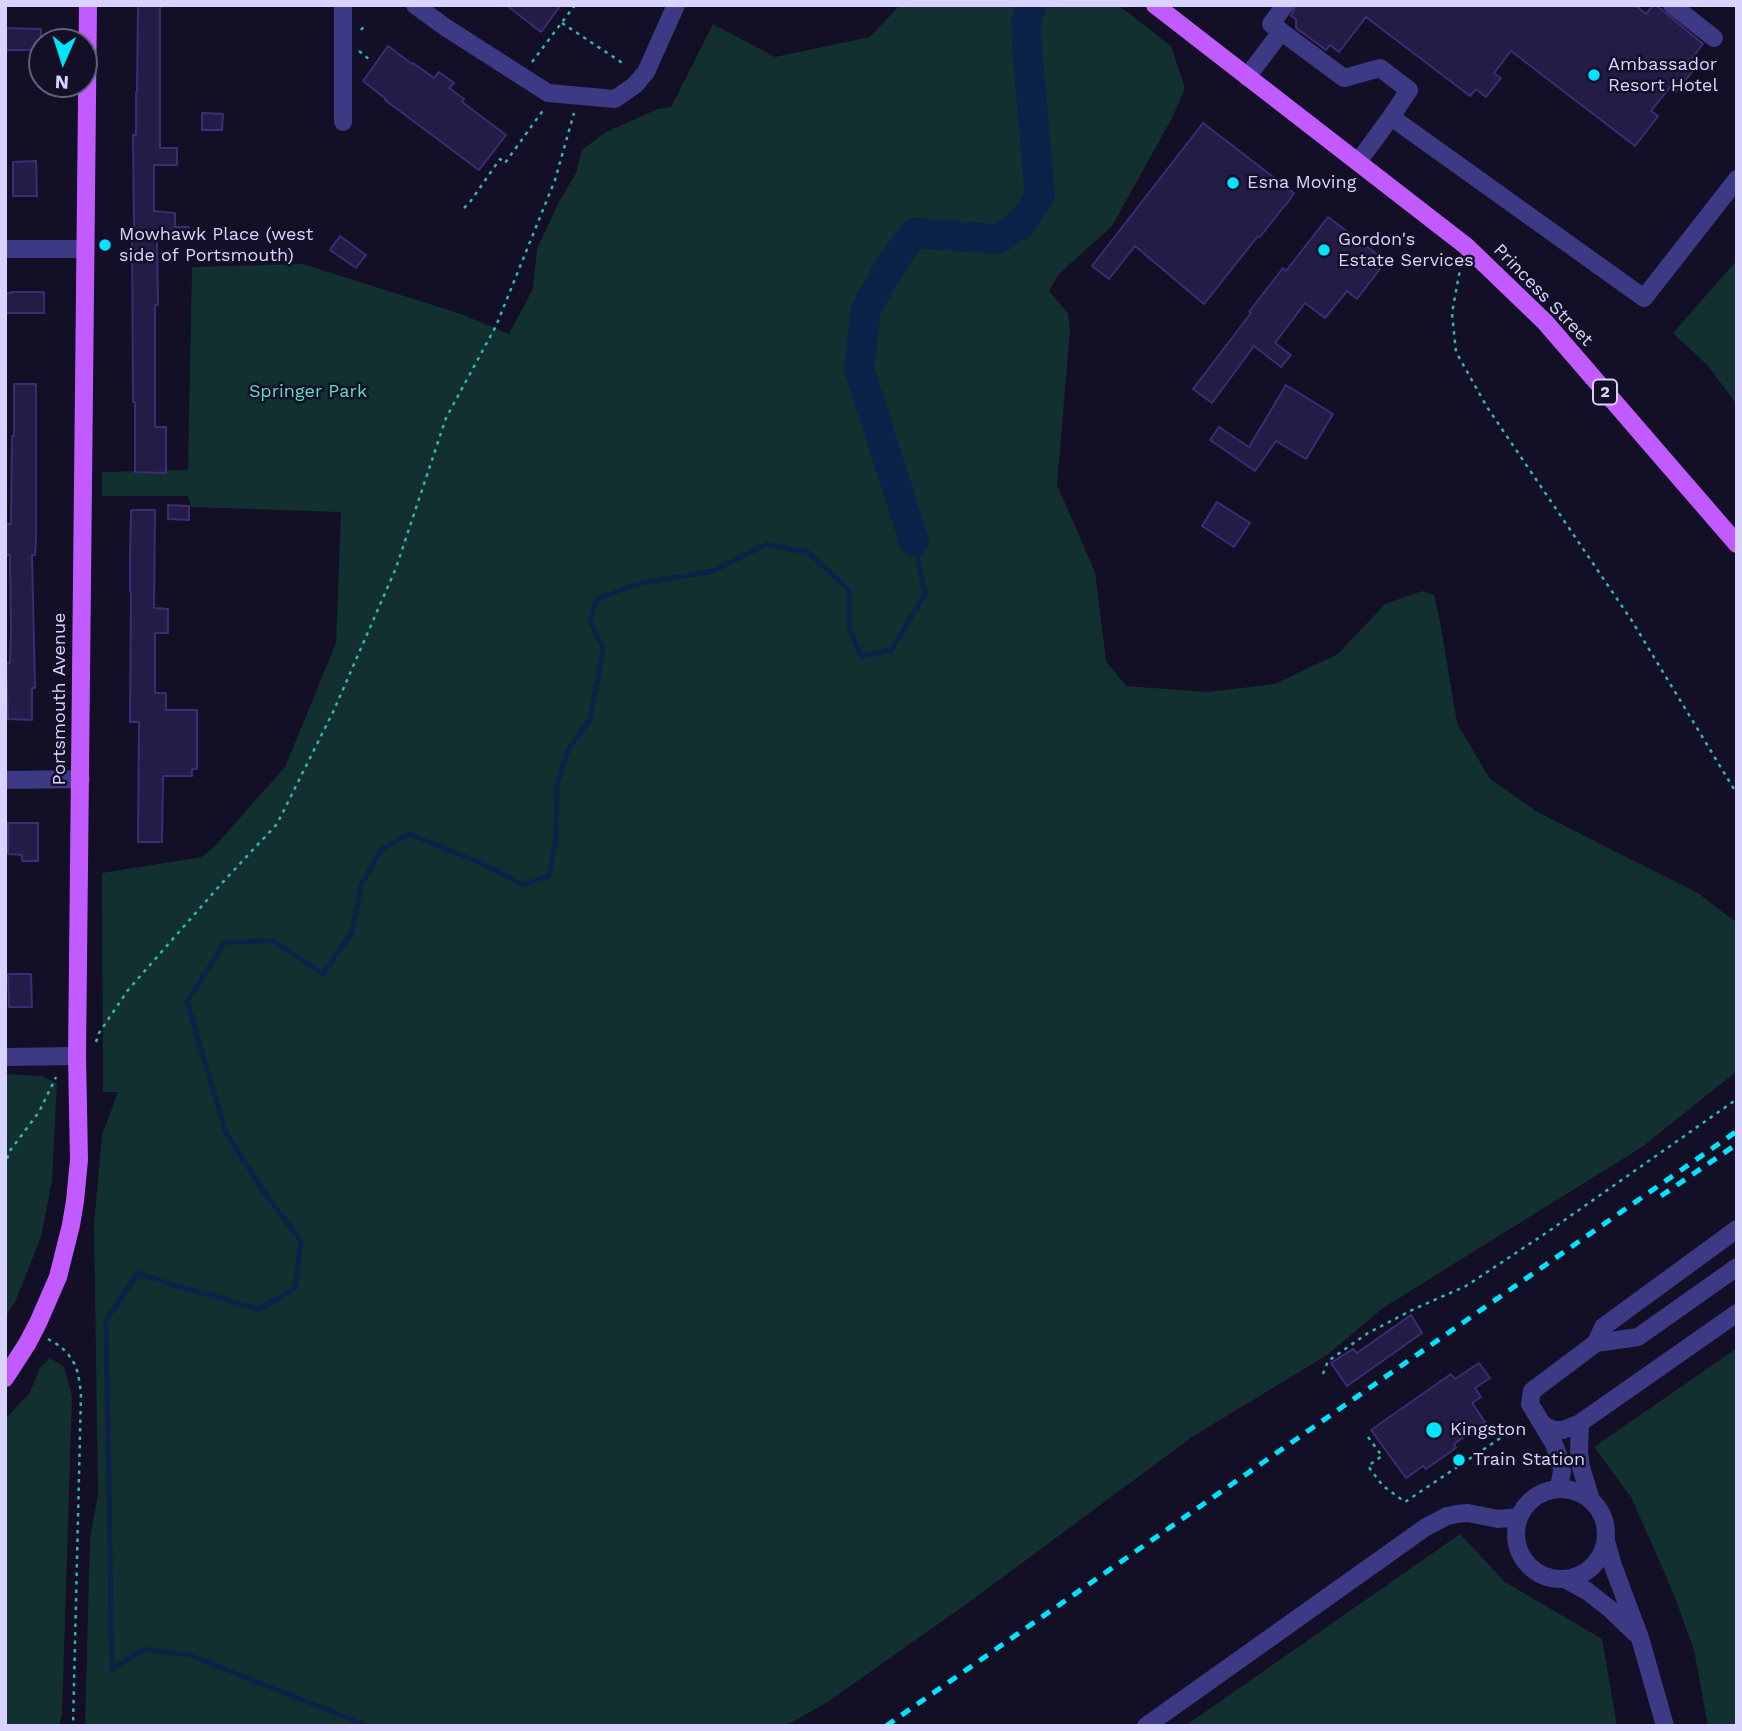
<!DOCTYPE html>
<style>
body{margin:0}
#map{position:relative;width:1742px;height:1731px;overflow:hidden;background:#130f26;font-family:"Work Sans",sans-serif}
canvas{display:block}
.frame{position:absolute;inset:0;border:7px solid #d9d4ff;pointer-events:none}
.north{position:absolute;left:28px;top:28px;width:70px;height:70px;box-sizing:border-box;background:#130f26;border:2px solid #625e7d;border-radius:50%;rotate:183deg;font-size:19px;font-weight:700;line-height:28px;text-align:center;color:#d9d4ff}
.north::after{content:'';display:block;margin:auto;width:24px;height:32px;background:#00e5ff;clip-path:polygon(50% 0,100% 100%,50% 72%,0 100%)}
</style>
<div id="map">
<canvas width="1742" height="1731"></canvas>
<div class="frame"></div>
<div class="north">N</div>
</div>
<script>
const ctx = document.querySelector('canvas').getContext('2d');
ctx.lineJoin = 'round';
function paint(path, color) { ctx.fillStyle = color; ctx.fill(path, 'evenodd'); }
const shape = rows => new Path2D(rows.map(r => 'M' + r).join(''));
function trace(path, color, width, dash) { ctx.strokeStyle = color; ctx.lineWidth = width; ctx.lineCap = dash ? 'butt' : 'round'; ctx.setLineDash(dash || []); ctx.stroke(path); }
function drawText(font, color, halo, rows, align = 'center') {
  ctx.font = font + ' "Work Sans",sans-serif'; ctx.lineWidth = 5; ctx.setLineDash([]); ctx.textBaseline = 'middle'; ctx.strokeStyle = halo; ctx.fillStyle = color; for (const [text, x, y, turn = 0] of rows) {
    ctx.save(); ctx.translate(x, y); ctx.rotate((+turn || 0) * Math.PI / 180); ctx.textAlign = isNaN(turn) ? turn : align; if (halo) ctx.strokeText(text, 0, 0); ctx.fillText(text, 0, 0); ctx.restore();
  }
}
paint(shape([
 [900,5,1118,5,1171,46,1185,88,1172,118,1112,226,1058,275,1049,291,1068,313,1070,330,1057,485,1095,572,1106,661,1126,686,1208,692,1275,684,1338,654,1385,604,1422,591,1434,595,1440,621,1457,723,1490,779,1539,813,1698,893,1737,923,1737,1071,1642,1147,1383,1308,1327,1355,1192,1437,968,1603,826,1703,785,1726,85,1726,90,1539,98,1494,94,1224,102,1135,118,1092,103,1092,102,873,202,857,215,846,285,767,336,643,341,512,191,507,188,496,102,496,102,472,188,470,192,267,303,264,461,314,509,334,533,289,537,249,559,202,576,173,582,150,606,132,658,109,671,107,713,24,775,57,870,37],
 [1737,260,1737,405,1709,367,1673,333],
 [5,1074,41,1076,57,1083,52,1180,41,1237,16,1300,5,1318],
 [1737,1348,1737,1726,1708,1726,1694,1650,1673,1592,1631,1497,1594,1447],
 [50,1358,64,1367,72,1396,62,1715,59,1726,5,1726,5,1419,29,1394,40,1368],
 [1460,1534,1505,1582,1602,1639,1617,1726,1185,1726]
]), '#12302f');
trace(shape([
 [112,1669,106,1320,138,1273,172,1285,260,1309,295,1288,301,1241,264,1192,226,1133,187,1002,225,942,273,941,323,974,352,932,361,885,381,850,409,834,483,864,524,885,549,876,556,838,557,784,568,750,590,719,603,649,590,620,597,599,637,584,713,571,767,544,809,553,849,590,849,627,861,657,891,650,925,594,914,541],
 [112,1669,144,1649,189,1655,369,1726]
]), '#0c2248', 5);
trace(shape([
 [914,541,859,369,866,309,892,263,914,233,998,239,1021,224,1040,196,1028,59,1026,21,1032,5]
]), '#0c2248', 30);
const building = shape([
 [138,5,160,5,160,148,177,148,177,165,154,165,154,211,175,213,175,227,189,227,189,240,157,240,158,305,155,305,155,427,166,427,166,473,135,472,135,402,133,402,132,229,134,229,133,135,136,135,136,92,137,92,138,5],
 [506,5,561,5,541,32,506,5],
 [1296,5,1635,5,1646,14,1653,5,1656,5,1703,44,1689,62,1696,67,1676,92,1670,87,1651,111,1658,116,1635,146,1511,51,1494,73,1501,78,1486,97,1476,89,1470,96,1366,17,1339,52,1330,45,1326,50,1296,28,1296,19,1291,16,1296,5],
 [5,28,41,29,41,50,5,50,5,28],
 [388,46,412,64,413,63,434,78,439,72,454,83,449,88,464,99,462,102,506,135,479,170,385,100,386,99,363,81,388,46],
 [202,113,223,114,222,130,202,130,202,113],
 [1203,123,1294,193,1286,205,1285,205,1260,237,1258,236,1204,304,1135,246,1109,279,1092,266,1203,123],
 [36,161,37,196,13,196,13,162,36,161],
 [1328,217,1386,261,1357,299,1347,291,1325,318,1305,303,1275,343,1291,355,1281,367,1254,346,1212,403,1193,389,1251,313,1249,312,1283,268,1286,271,1328,217],
 [340,236,366,255,356,268,330,250,340,236],
 [11,292,44,292,44,313,5,313,5,293,11,293,11,292],
 [14,384,36,384,36,541,35,555,32,555,35,688,32,688,32,720,8,719,6,664,10,663,11,632,10,555,5,555,5,524,11,524,12,436,14,436,14,384],
 [1286,385,1333,414,1306,459,1276,441,1255,471,1210,440,1219,427,1249,447,1286,385],
 [1217,502,1250,523,1234,547,1202,526,1217,502],
 [168,505,189,506,189,520,168,519,168,505],
 [133,510,155,510,154,608,168,609,168,633,155,633,155,693,166,693,166,710,197,710,197,769,192,769,192,776,163,776,162,842,138,842,139,722,130,722,131,592,130,592,130,558,131,511,133,510],
 [8,823,38,823,38,861,22,861,22,855,8,854,8,823],
 [8,974,31,974,32,1007,9,1007,8,974],
 [1411,1315,1422,1333,1347,1386,1331,1363,1353,1349,1357,1353,1411,1315],
 [1479,1363,1490,1378,1475,1388,1481,1397,1472,1403,1485,1422,1454,1444,1456,1448,1426,1469,1423,1466,1406,1478,1371,1430,1451,1374,1455,1379,1479,1363]
]);
paint(building, '#241b47');
trace(building, '#3b2d73', 2);
trace(shape([
 [562,23,624,64],
 [361,30,365,25],
 [359,51,370,60],
 [532,62,575,5],
 [464,208,470,202,500,159,505,163,544,109],
 [1461,264,1452,313,1456,352,1487,407,1632,621,1737,794],
 [96,1042,99,1033,128,990,222,883,277,824,334,710,396,568,446,418,496,326,555,180,574,113],
 [5,1167,9,1152,39,1112,56,1077],
 [48,1339,60,1346,68,1354,74,1363,78,1373,81,1393,73,1726],
 [1323,1374,1328,1361,1368,1333,1414,1309,1466,1286,1549,1231,1737,1099],
 [1368,1437,1382,1456,1368,1466,1383,1486,1405,1502,1511,1431,1524,1429]
]), '#2fb8b0', 2.5, [3.5, 5]);
trace(shape([
 [343,5,343,122],
 [415,5,445,27,548,93,615,99,635,85,646,72,676,5],
 [1285,5,1271,24,1344,78,1380,68,1409,90,1391,117],
 [1672,5,1714,38],
 [1247,77,1281,32],
 [1358,162,1391,117,1644,298,1737,179],
 [5,249,85,249],
 [5,780,81,779],
 [5,1057,77,1056],
 [1596,1343,1603,1327,1737,1229],
 [1580,1423,1579,1451,1581,1467,1591,1500],
 [1544,1425,1553,1430,1563,1430,1580,1423,1737,1313],
 '1516 1534a45 45 0 1 1 90 0a45 45 0 1 1-90 0Z',
 [1557,1489,1560,1482,1562,1471,1561,1462,1553,1442,1530,1404,1532,1391,1596,1343,1638,1337,1737,1267],
 [1606,1541,1613,1566,1640,1638,1665,1726],
 [1565,1579,1587,1591,1610,1609,1635,1633],
 [1146,1726,1426,1527,1447,1516,1457,1514,1468,1513,1498,1519,1519,1517]
]), '#3d3a85', 18);
trace(shape([
 [1155,5,1466,246,1545,322,1737,544],
 [5,1378,27,1344,38,1323,58,1277,71,1225,75,1201,79,1160,77,1056,88,5]
]), '#c25bff', 18);
trace(shape([
 [1661,1196,1737,1144],
 [886,1726,1737,1131]
]), '#00e5ff', 5, [10, 9]);
for (const [x, y, r, color] of [
 [1594,75,7,"#00e5ff"],
 [1233,183,7,"#00e5ff"],
 [105,245,7,"#00e5ff"],
 [1324,250,7,"#00e5ff"],
 [1434,1430,9,"#00e5ff"],
 [1459,1460,7,"#00e5ff"]
]) { const dot = new Path2D(); dot.arc(x, y, r, 0, 2 * Math.PI); ctx.fillStyle = color; ctx.fill(dot); trace(dot, '#130f26', 2.5); }
for (const [x, y, w] of [
 [1605,392,24]
]) { const box = new Path2D(); box.roundRect(x - w / 2, y - 12.5, w, 25, 5); ctx.fillStyle = '#130f26'; ctx.fill(box); trace(box, '#d9d4ff', 2); }
drawText('bold 16px', '#d9d4ff', null, [
 ["2",1605,392]
]);
drawText('18px', '#d9d4ff', '#130f26', [
 ["Ambassador",1608,65],
 ["Resort Hotel",1608,86],
 ["Esna Moving",1247,183],
 ["Mowhawk Place (west",119,235],
 ["side of Portsmouth)",119,256],
 ["Gordon's",1338,240],
 ["Estate Services",1338,261],
 ["Kingston",1450,1430],
 ["Train Station",1473,1460]
], 'left');
drawText('18px', '#d9d4ff', '#130f26', [
 ["Princess Street",1543,295,46],
 ["Portsmouth Avenue",60,699,-90]
]);
drawText('18px', '#5fe0c0', '#130f26', [
 ["Springer Park",308,392]
]);
</script>
